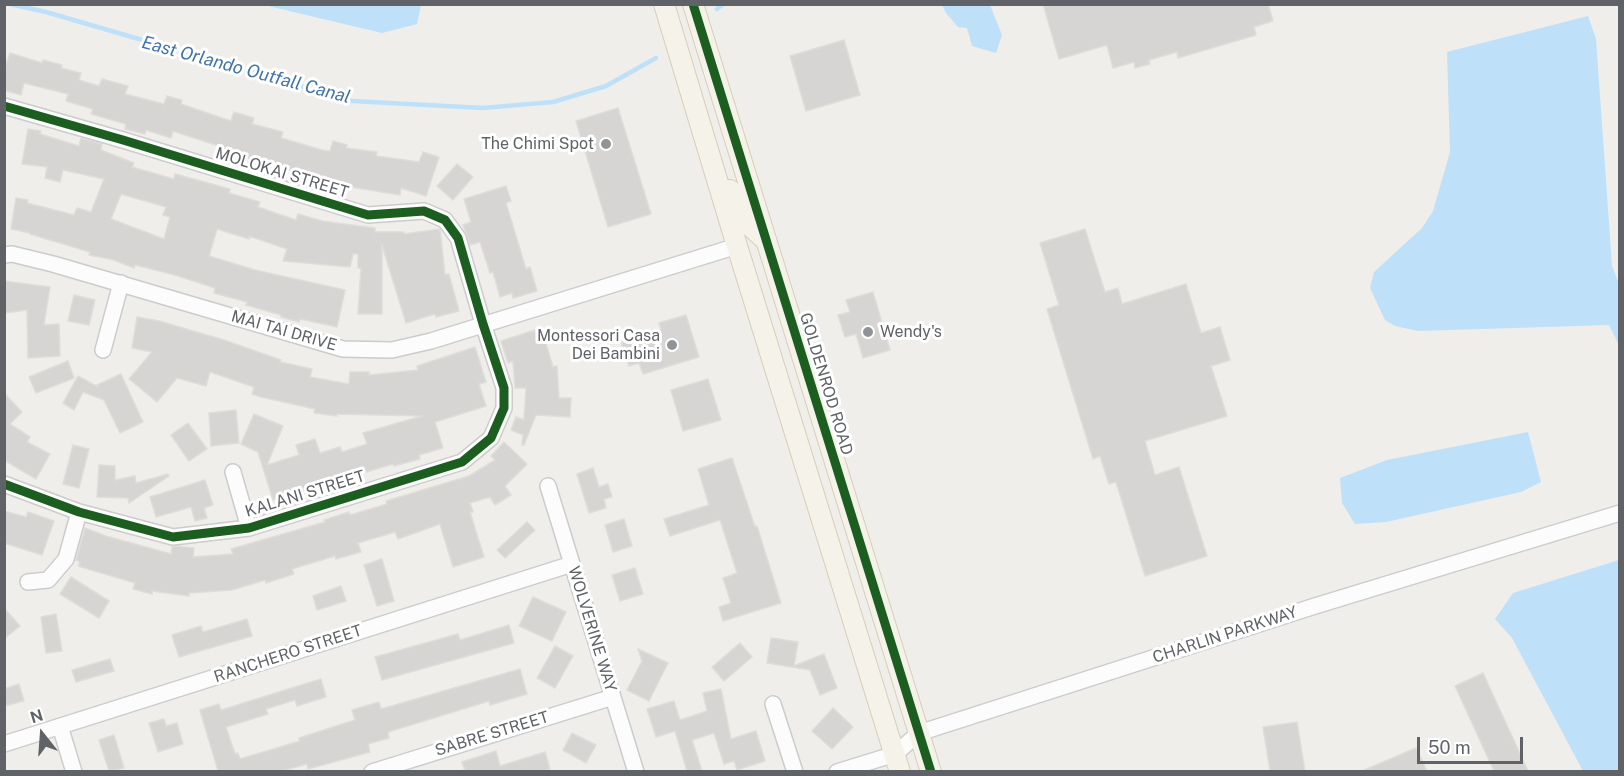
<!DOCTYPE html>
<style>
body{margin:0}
#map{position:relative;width:1624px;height:776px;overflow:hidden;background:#efeeea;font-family:"Public Sans",sans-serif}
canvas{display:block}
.frame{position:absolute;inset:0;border:6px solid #5f6368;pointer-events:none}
.north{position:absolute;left:12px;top:704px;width:60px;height:60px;-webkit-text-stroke:4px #fff;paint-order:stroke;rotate:343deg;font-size:16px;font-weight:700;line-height:24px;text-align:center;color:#5f6368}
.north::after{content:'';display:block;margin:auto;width:21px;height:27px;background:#5f6368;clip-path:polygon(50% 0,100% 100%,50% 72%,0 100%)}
.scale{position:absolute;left:1417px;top:737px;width:106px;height:27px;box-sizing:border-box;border:3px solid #5f6368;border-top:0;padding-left:8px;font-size:18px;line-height:21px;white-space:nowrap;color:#5f6368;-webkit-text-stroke:4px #fff;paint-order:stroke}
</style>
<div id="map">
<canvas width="1624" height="776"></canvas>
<div class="frame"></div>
<div class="north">N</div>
<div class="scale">50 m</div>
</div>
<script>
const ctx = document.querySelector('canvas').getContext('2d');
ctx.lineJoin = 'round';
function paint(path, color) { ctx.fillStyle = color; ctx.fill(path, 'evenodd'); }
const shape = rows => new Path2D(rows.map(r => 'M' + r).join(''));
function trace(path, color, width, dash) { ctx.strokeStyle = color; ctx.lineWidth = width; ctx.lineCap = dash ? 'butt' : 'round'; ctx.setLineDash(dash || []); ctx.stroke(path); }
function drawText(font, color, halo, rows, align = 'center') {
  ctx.font = font + ' "Public Sans",sans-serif'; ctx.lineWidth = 6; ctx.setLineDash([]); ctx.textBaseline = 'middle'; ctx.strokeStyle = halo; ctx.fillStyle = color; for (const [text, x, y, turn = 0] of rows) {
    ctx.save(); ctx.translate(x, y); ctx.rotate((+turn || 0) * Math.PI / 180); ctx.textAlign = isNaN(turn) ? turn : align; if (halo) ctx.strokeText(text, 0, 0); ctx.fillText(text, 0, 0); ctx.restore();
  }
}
paint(shape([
 [264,5,421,5,417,24,382,33],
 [942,5,990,5,1002,35,996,53,972,46,967,28,958,27,946,13],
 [1588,16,1596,39,1612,266,1619,284,1619,345,1609,325,1418,331,1395,326,1385,320,1370,288,1374,272,1422,228,1433,211,1450,152,1447,52],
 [1528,432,1541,482,1521,492,1386,522,1355,524,1342,503,1340,478,1387,460],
 [1619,560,1619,771,1583,771,1512,638,1495,619,1513,593]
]), '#bfe0f9');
trace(shape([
 [10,4,46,12,352,101,483,108,553,102,606,86,656,58],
 [717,9,723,4]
]), '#bfe0f9', 4.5);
const building = shape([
 [1043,4,1268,4,1273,21,1254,27,1256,35,1178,58,1177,52,1149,60,1150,64,1135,68,1134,62,1113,68,1107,45,1059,59,1043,4],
 [844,40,860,95,806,111,790,56,844,40],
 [10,53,42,63,43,60,62,65,61,68,81,73,79,80,99,86,102,79,128,86,125,94,164,104,167,96,182,100,181,104,231,121,234,112,254,118,252,124,283,132,281,138,322,150,330,151,333,141,347,145,346,148,377,152,376,156,419,162,423,152,439,157,426,196,401,188,400,195,332,184,280,167,220,153,222,147,173,131,171,138,146,130,145,134,125,129,126,124,91,114,93,109,66,101,68,94,24,83,21,95,4,90,4,71,10,53],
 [618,108,651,214,608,227,576,121,618,108],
 [28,129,41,131,40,134,79,146,81,138,102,144,101,150,134,163,132,167,174,179,175,174,230,189,229,193,260,202,258,207,296,220,298,214,322,221,375,228,375,232,404,232,404,234,440,229,445,275,449,274,459,311,436,317,435,314,406,323,382,245,382,314,358,314,361,268,358,268,358,254,353,254,350,267,283,261,287,249,249,236,249,239,217,229,209,256,255,270,345,290,337,327,300,319,299,322,281,317,281,315,246,305,247,302,214,293,215,288,175,275,135,265,134,268,114,260,89,255,90,252,30,234,30,233,11,229,16,198,28,200,27,203,74,215,77,208,91,212,104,179,63,170,60,182,45,178,47,167,22,164,28,129],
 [121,194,166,207,163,215,170,217,164,239,111,219,121,194],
 [457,164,473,177,453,200,437,186,457,164],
 [506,186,511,201,506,203,526,269,530,267,537,291,513,298,512,293,500,297,493,272,490,273,480,242,470,245,463,225,471,222,464,199,506,186],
 [1085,229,1105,292,1118,288,1122,304,1186,284,1201,333,1220,327,1230,360,1211,366,1227,416,1145,441,1155,475,1179,467,1207,556,1145,576,1116,482,1109,484,1100,456,1093,459,1047,309,1059,305,1040,243,1085,229],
 [4,281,50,287,44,325,59,324,60,356,28,358,27,310,4,313,4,281],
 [873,292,890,350,863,358,856,334,845,337,838,315,850,312,846,300,873,292],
 [74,295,95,300,89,325,68,321,74,295],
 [686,315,699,357,643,374,639,363,629,366,621,342,661,330,659,323,686,315],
 [137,317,159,321,224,340,281,360,280,362,312,369,310,377,349,384,350,372,369,372,369,375,418,370,417,366,475,347,486,382,479,384,486,406,435,422,443,448,419,455,420,459,394,466,393,464,329,483,331,491,312,497,309,489,273,500,258,452,241,444,254,414,283,426,267,465,299,455,296,445,315,439,320,453,340,447,342,452,367,444,363,433,422,416,337,414,337,416,314,413,315,409,261,397,252,394,254,387,210,372,206,386,177,378,157,402,129,379,152,352,132,348,137,317],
 [535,330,537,339,544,337,553,367,557,366,559,398,571,398,570,417,536,415,524,445,522,445,523,435,511,430,516,417,524,420,526,388,515,388,513,361,508,363,501,341,535,330],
 [68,361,74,378,36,393,29,377,68,361],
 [121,374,143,422,120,433,104,400,83,392,74,410,63,403,78,376,98,387,97,385,121,374],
 [708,379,721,420,683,431,671,390,708,379],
 [4,393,22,412,10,424,30,437,27,442,50,454,36,479,4,460,4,393],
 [236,410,239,443,211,446,209,413,236,410],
 [188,423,207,449,189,461,171,435,188,423],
 [504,442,527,464,505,486,511,495,495,505,490,497,470,503,473,512,470,512,484,557,453,567,440,524,398,539,395,532,358,543,361,552,336,559,335,556,292,569,294,574,266,583,265,580,232,590,189,593,189,596,152,591,152,594,133,589,135,583,78,566,80,562,76,560,85,528,106,536,171,554,172,547,176,546,194,548,193,557,233,554,231,549,325,522,324,520,349,512,350,515,387,504,386,501,469,476,495,460,491,456,504,442],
 [73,445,89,449,79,488,63,484,73,445],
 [732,458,755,527,757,526,781,603,723,621,719,607,731,603,723,578,737,573,720,520,670,536,664,519,709,505,698,469,732,458],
 [99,465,115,466,115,480,135,476,136,483,168,474,169,476,129,503,128,498,97,497,99,465],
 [593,468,599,487,608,484,612,497,604,499,606,508,589,513,577,474,593,468],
 [205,480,213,505,204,508,207,518,195,521,191,507,156,517,150,497,205,480],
 [4,511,26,517,28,512,54,521,42,555,4,543,4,511],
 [624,519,632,546,613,552,605,525,624,519],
 [527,522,535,530,505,558,497,550,527,522],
 [382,559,394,601,377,606,364,565,382,559],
 [635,568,643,594,620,601,612,575,635,568],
 [71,577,109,601,99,618,60,594,71,577],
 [341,586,346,601,317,610,313,596,341,586],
 [533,597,566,612,552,641,519,626,533,597],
 [4,608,20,626,4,639,4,608],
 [56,614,62,651,46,653,41,617,56,614],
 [247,619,252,636,179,657,172,635,201,626,203,632,247,619],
 [509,625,514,643,382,680,375,657,458,634,460,640,509,625],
 [771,638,798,642,794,666,824,654,837,688,820,695,810,670,767,663,771,638],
 [740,643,752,657,724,681,712,667,740,643],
 [555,646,573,656,555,688,537,678,555,646],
 [638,649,668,663,649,701,627,690,642,661,638,649],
 [110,659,114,671,76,682,72,670,110,659],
 [520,669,527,694,490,705,489,701,388,732,389,738,368,744,370,752,308,769,307,764,282,771,218,771,200,710,219,704,221,710,321,679,326,697,297,706,295,700,266,709,268,714,226,727,235,754,238,753,240,759,300,741,299,738,355,720,352,710,379,702,381,709,520,669],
 [1483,673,1528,771,1494,771,1455,686,1483,673],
 [19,684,24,701,4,706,4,689,19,684],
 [721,689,731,739,756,731,765,761,737,770,734,761,724,764,714,733,692,740,702,771,687,771,675,731,656,737,647,709,674,701,680,720,707,711,703,693,721,689],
 [833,708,853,727,832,749,812,731,833,708],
 [164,719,166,726,177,723,183,744,158,752,149,723,164,719],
 [1297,722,1305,771,1270,771,1263,727,1297,722],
 [572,733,596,745,586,763,563,750,572,733],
 [114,735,124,768,109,771,99,740,114,735],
 [1416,748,1427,771,1362,771,1416,748],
 [496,751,500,766,545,752,550,769,543,771,465,771,462,762,496,751]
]);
paint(building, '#d6d5d3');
trace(building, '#deddd9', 1.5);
const minor = shape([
 [4,106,123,140,368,215,424,211,445,220,458,238,483,324,504,388,504,408,491,438,462,462,249,528,173,537,79,512,4,484],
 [4,255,12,254,53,264,343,349,392,350,431,341,737,246],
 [103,350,121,283],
 [233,472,249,528],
 [548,486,636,772],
 [28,582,48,580,66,559,79,512],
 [773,704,795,772],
 [60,726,74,772],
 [4,744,572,564],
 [372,772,613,697],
 [837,772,895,754,919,733,1315,606,1620,513]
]);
const major = shape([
 [664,4,737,246,900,772],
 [693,4,931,772],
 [730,190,735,203,742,214,751,227,764,239]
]);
trace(minor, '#cbcccc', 18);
trace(major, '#d7ceb8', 22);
trace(minor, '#fdfcfc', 15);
trace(major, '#f4f2e9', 20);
trace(shape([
 [693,4,931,772],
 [4,106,123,140,368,215,424,211,445,220,458,238,483,324,504,388,504,408,491,438,462,462,249,528,173,537,79,512,4,484]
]), '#1b5e20', 9);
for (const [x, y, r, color] of [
 [606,144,6,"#919496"],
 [868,332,6,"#919496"],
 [672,345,6,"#919496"]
]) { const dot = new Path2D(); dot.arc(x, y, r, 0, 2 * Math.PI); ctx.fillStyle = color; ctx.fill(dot); trace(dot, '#fff', 2); }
drawText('16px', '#5f6368', '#fff', [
 ["The Chimi Spot",594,144],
 ["Wendy's",880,332,"left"],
 ["Montessori Casa",660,336],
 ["Dei Bambini",660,354]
], 'right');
drawText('16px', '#5f6368', '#fff', [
 ["MOLOKAI STREET",282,173,17],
 ["MAI TAI DRIVE",284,331,16],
 ["GOLDENROD ROAD",826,384,73],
 ["KALANI STREET",305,494,-17],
 ["WOLVERINE WAY",592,629,73],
 ["CHARLIN PARKWAY",1225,635,-18],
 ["RANCHERO STREET",288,654,-18],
 ["SABRE STREET",492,734,-17]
]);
drawText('italic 18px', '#4174aa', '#fff', [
 ["East Orlando Outfall Canal",246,70,15]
]);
</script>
